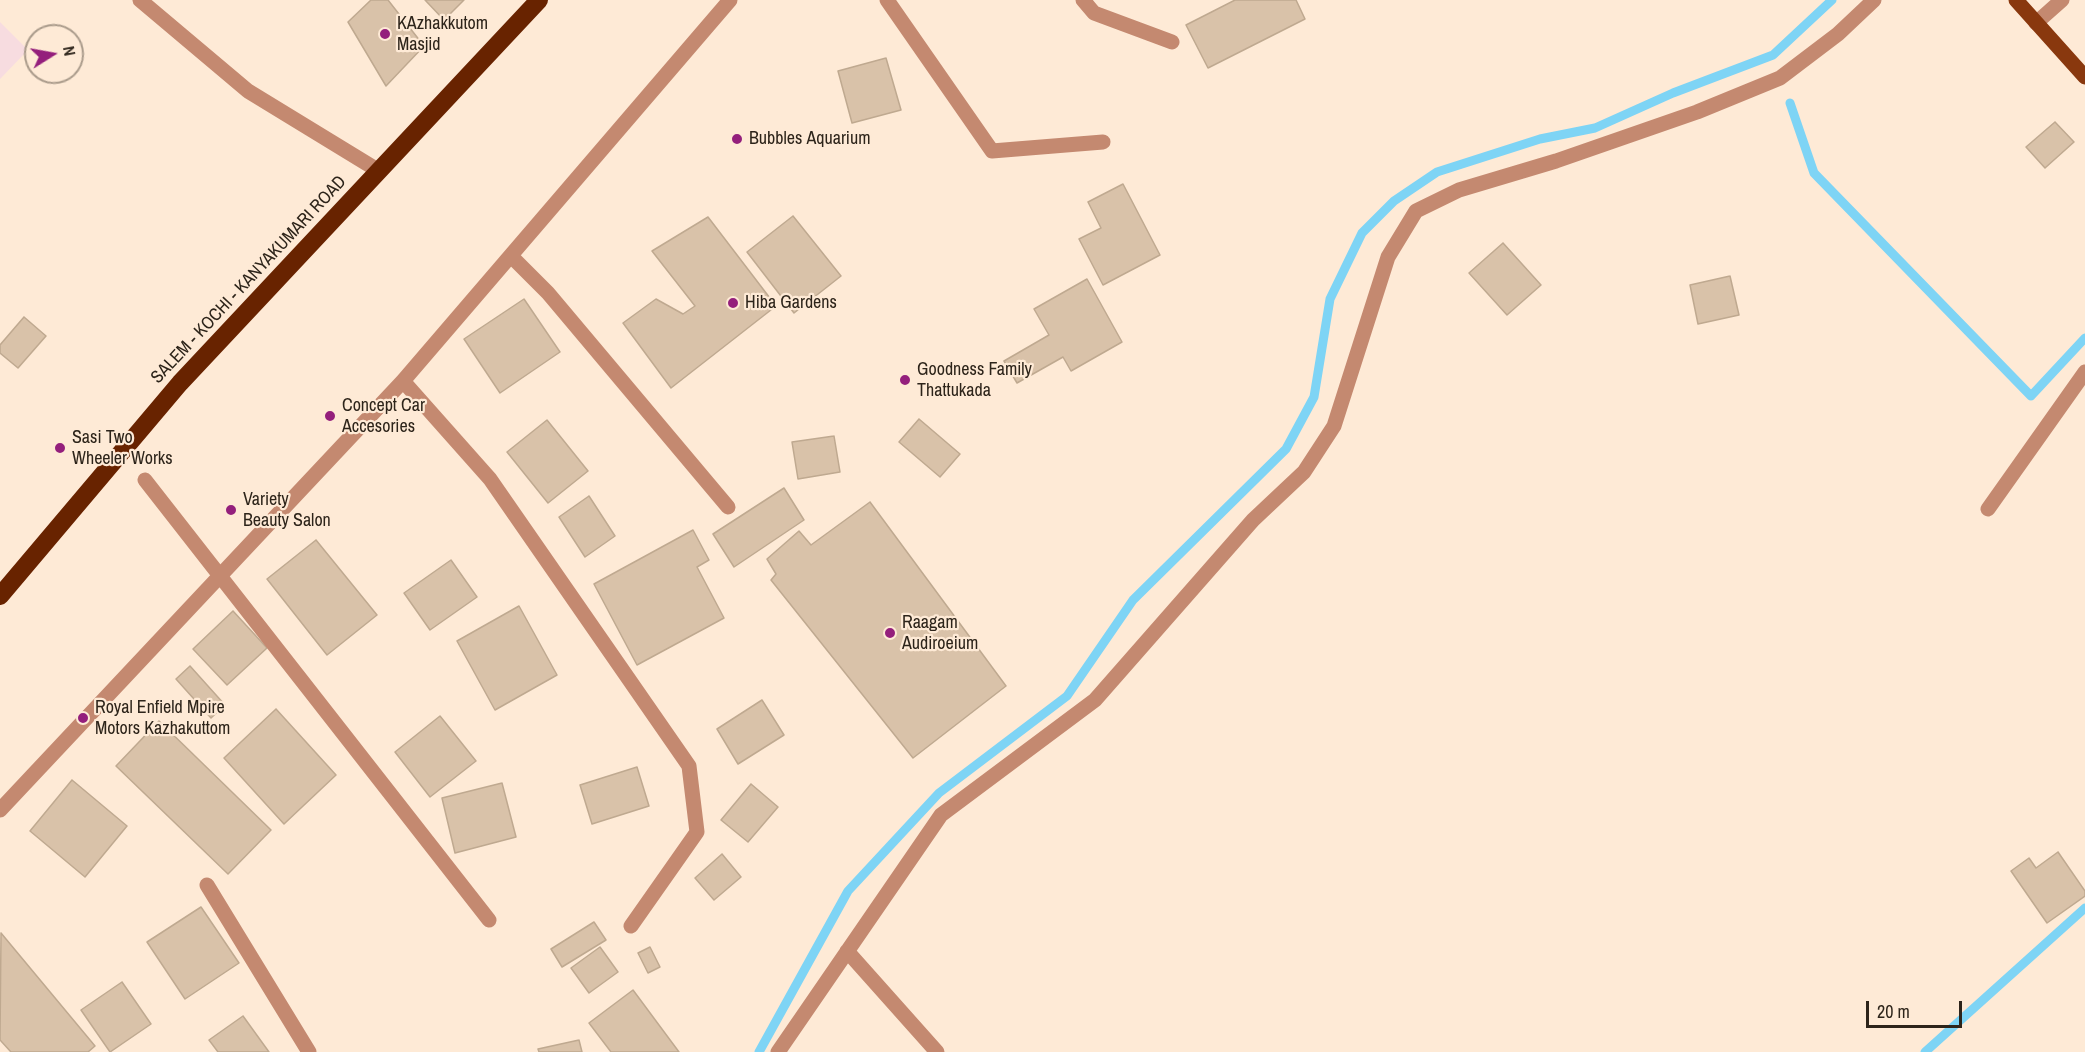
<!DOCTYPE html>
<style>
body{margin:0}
#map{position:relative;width:2085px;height:1052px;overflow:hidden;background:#feead6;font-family:"Archivo Narrow",sans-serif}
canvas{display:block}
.north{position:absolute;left:24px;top:24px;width:60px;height:60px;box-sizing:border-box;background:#feead6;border:2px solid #aa9b8b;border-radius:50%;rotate:79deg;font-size:16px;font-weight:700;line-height:24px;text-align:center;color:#2d241a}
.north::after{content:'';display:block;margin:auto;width:21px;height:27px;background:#941f7c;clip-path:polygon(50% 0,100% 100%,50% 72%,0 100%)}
.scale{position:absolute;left:1866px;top:1001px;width:96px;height:27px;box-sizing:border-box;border:3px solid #2d241a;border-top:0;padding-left:8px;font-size:18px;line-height:21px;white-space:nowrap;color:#2d241a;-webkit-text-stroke:4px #feead6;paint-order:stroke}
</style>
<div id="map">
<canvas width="2085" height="1052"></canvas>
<div class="north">N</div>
<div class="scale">20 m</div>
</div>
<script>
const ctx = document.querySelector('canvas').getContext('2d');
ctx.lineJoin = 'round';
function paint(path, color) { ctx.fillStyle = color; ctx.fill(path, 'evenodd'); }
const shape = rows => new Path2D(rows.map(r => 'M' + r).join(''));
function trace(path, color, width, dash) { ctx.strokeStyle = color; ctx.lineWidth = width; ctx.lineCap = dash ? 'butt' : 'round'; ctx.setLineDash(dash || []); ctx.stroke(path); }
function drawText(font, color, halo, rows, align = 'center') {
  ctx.font = font + ' "Archivo Narrow",sans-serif'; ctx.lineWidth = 4.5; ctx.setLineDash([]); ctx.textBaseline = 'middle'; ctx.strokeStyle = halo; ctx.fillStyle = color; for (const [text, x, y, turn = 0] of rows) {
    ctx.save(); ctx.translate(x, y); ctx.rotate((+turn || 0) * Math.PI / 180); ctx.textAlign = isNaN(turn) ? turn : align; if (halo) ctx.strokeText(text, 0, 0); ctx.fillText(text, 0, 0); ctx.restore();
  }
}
paint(shape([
 [0,22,28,50,0,79]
]), '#f7dce0');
trace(shape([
 [1790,103,1814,173,2031,396,2085,338],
 [759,1052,848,891,939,793,1067,696,1133,600,1286,449,1314,397,1330,299,1362,233,1394,201,1437,172,1540,139,1595,128,1673,93,1773,55,1832,0],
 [1925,1052,2085,908]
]), '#7ed4f5', 9);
const building = shape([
 [371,0,388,0,424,46,386,86,348,22,371,0],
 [425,0,464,0,444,20,425,0],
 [1235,0,1296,0,1305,19,1208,68,1186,25,1235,0],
 [886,58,901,110,852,123,838,71,886,58],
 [2055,122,2074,142,2045,168,2026,147,2055,122],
 [1123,184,1160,255,1103,285,1079,239,1101,228,1088,202,1123,184],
 [793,216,841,276,794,313,747,252,793,216],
 [708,217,776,306,671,388,623,323,656,299,683,314,695,306,652,251,708,217],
 [1503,243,1541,285,1507,315,1469,273,1503,243],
 [1730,276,1739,315,1698,324,1690,285,1730,276],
 [1087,279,1122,342,1071,371,1063,357,1017,383,1004,361,1049,335,1034,309,1087,279],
 [524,299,560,352,500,393,464,339,524,299],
 [24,317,46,336,18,368,0,353,0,345,24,317],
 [919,419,960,454,940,477,899,442,919,419],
 [547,420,588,471,548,503,507,452,547,420],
 [834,436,840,472,798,479,792,442,834,436],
 [784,488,804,520,734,567,713,534,784,488],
 [589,496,615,536,585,557,559,517,589,496],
 [870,502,1006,686,913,758,771,580,776,574,767,559,799,531,811,545,870,502],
 [693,530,709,560,697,567,724,618,637,665,594,584,693,530],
 [316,540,377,615,327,655,267,579,316,540],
 [451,560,477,597,430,630,404,593,451,560],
 [519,606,557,675,495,710,457,641,519,606],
 [233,611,267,648,227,685,193,649,233,611],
 [190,666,225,705,211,718,176,679,190,666],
 [762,700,784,735,738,764,717,729,762,700],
 [276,709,336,775,284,824,224,758,276,709],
 [440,716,476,761,430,797,395,752,440,716],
 [159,721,271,830,228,874,116,766,159,721],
 [637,767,649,806,592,824,580,785,637,767],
 [72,780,127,826,85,877,30,831,72,780],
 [502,783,516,837,455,853,442,798,502,783],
 [751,784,778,807,748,842,721,820,751,784],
 [2058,852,2085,891,2085,896,2047,923,2011,871,2029,858,2036,868,2058,852],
 [722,854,741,877,714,900,695,878,722,854],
 [201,907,239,963,185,999,147,942,201,907],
 [594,922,606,940,562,967,551,949,594,922],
 [1,933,95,1046,88,1052,11,1052,0,1040,1,933],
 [600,947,618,972,589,993,571,968,600,947],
 [650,947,660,967,648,973,638,953,650,947],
 [122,982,151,1024,110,1052,81,1010,122,982],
 [633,990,679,1052,611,1052,589,1023,633,990],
 [243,1016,269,1052,218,1052,209,1040,243,1016],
 [579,1040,582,1052,539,1052,538,1049,579,1040]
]);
paint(building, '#d9c2a9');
trace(building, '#bfa990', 1.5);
trace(shape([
 [140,0,248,91,379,171],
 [887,0,992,151,1103,142],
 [1083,0,1094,13,1172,42],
 [2036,23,2062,0],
 [511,256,548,293,728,507],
 [403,381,490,479,689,766,697,832,631,926],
 [145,480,489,920],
 [1988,509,2085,372],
 [0,810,403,381,730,0],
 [207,885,309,1052],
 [847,951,937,1052],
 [778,1052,941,815,1095,700,1253,520,1304,472,1334,426,1388,257,1416,211,1459,190,1556,161,1697,112,1780,78,1838,34,1874,0]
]), '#c48970', 15);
trace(shape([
 [2016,0,2085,77]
]), '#89380e', 15);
trace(shape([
 [0,596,180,383,539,0]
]), '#682300', 18);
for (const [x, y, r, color] of [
 [385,34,6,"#941f7c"],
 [737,139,6,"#941f7c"],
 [733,303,6,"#941f7c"],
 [905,380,6,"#941f7c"],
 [330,416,6,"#941f7c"],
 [60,448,6,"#941f7c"],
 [231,510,6,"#941f7c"],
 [890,633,6,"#941f7c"],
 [83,718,6,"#941f7c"]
]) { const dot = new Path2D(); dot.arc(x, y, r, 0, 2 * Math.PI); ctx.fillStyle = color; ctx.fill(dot); trace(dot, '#feead6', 2); }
drawText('18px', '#2d241a', '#feead6', [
 ["KAzhakkutom",397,24],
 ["Masjid",397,45],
 ["Bubbles Aquarium",749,139],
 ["Hiba Gardens",745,303],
 ["Goodness Family",917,370],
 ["Thattukada",917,391],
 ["Concept Car",342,406],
 ["Accesories",342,427],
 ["Sasi Two",72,438],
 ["Wheeler Works",72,459],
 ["Variety",243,500],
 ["Beauty Salon",243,521],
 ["Raagam",902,623],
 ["Audiroeium",902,644],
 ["Royal Enfield Mpire",95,708],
 ["Motors Kazhakuttom",95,729]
], 'left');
drawText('18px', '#2d241a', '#feead6', [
 ["SALEM - KOCHI - KANYAKUMARI ROAD",249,280,-47]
]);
</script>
